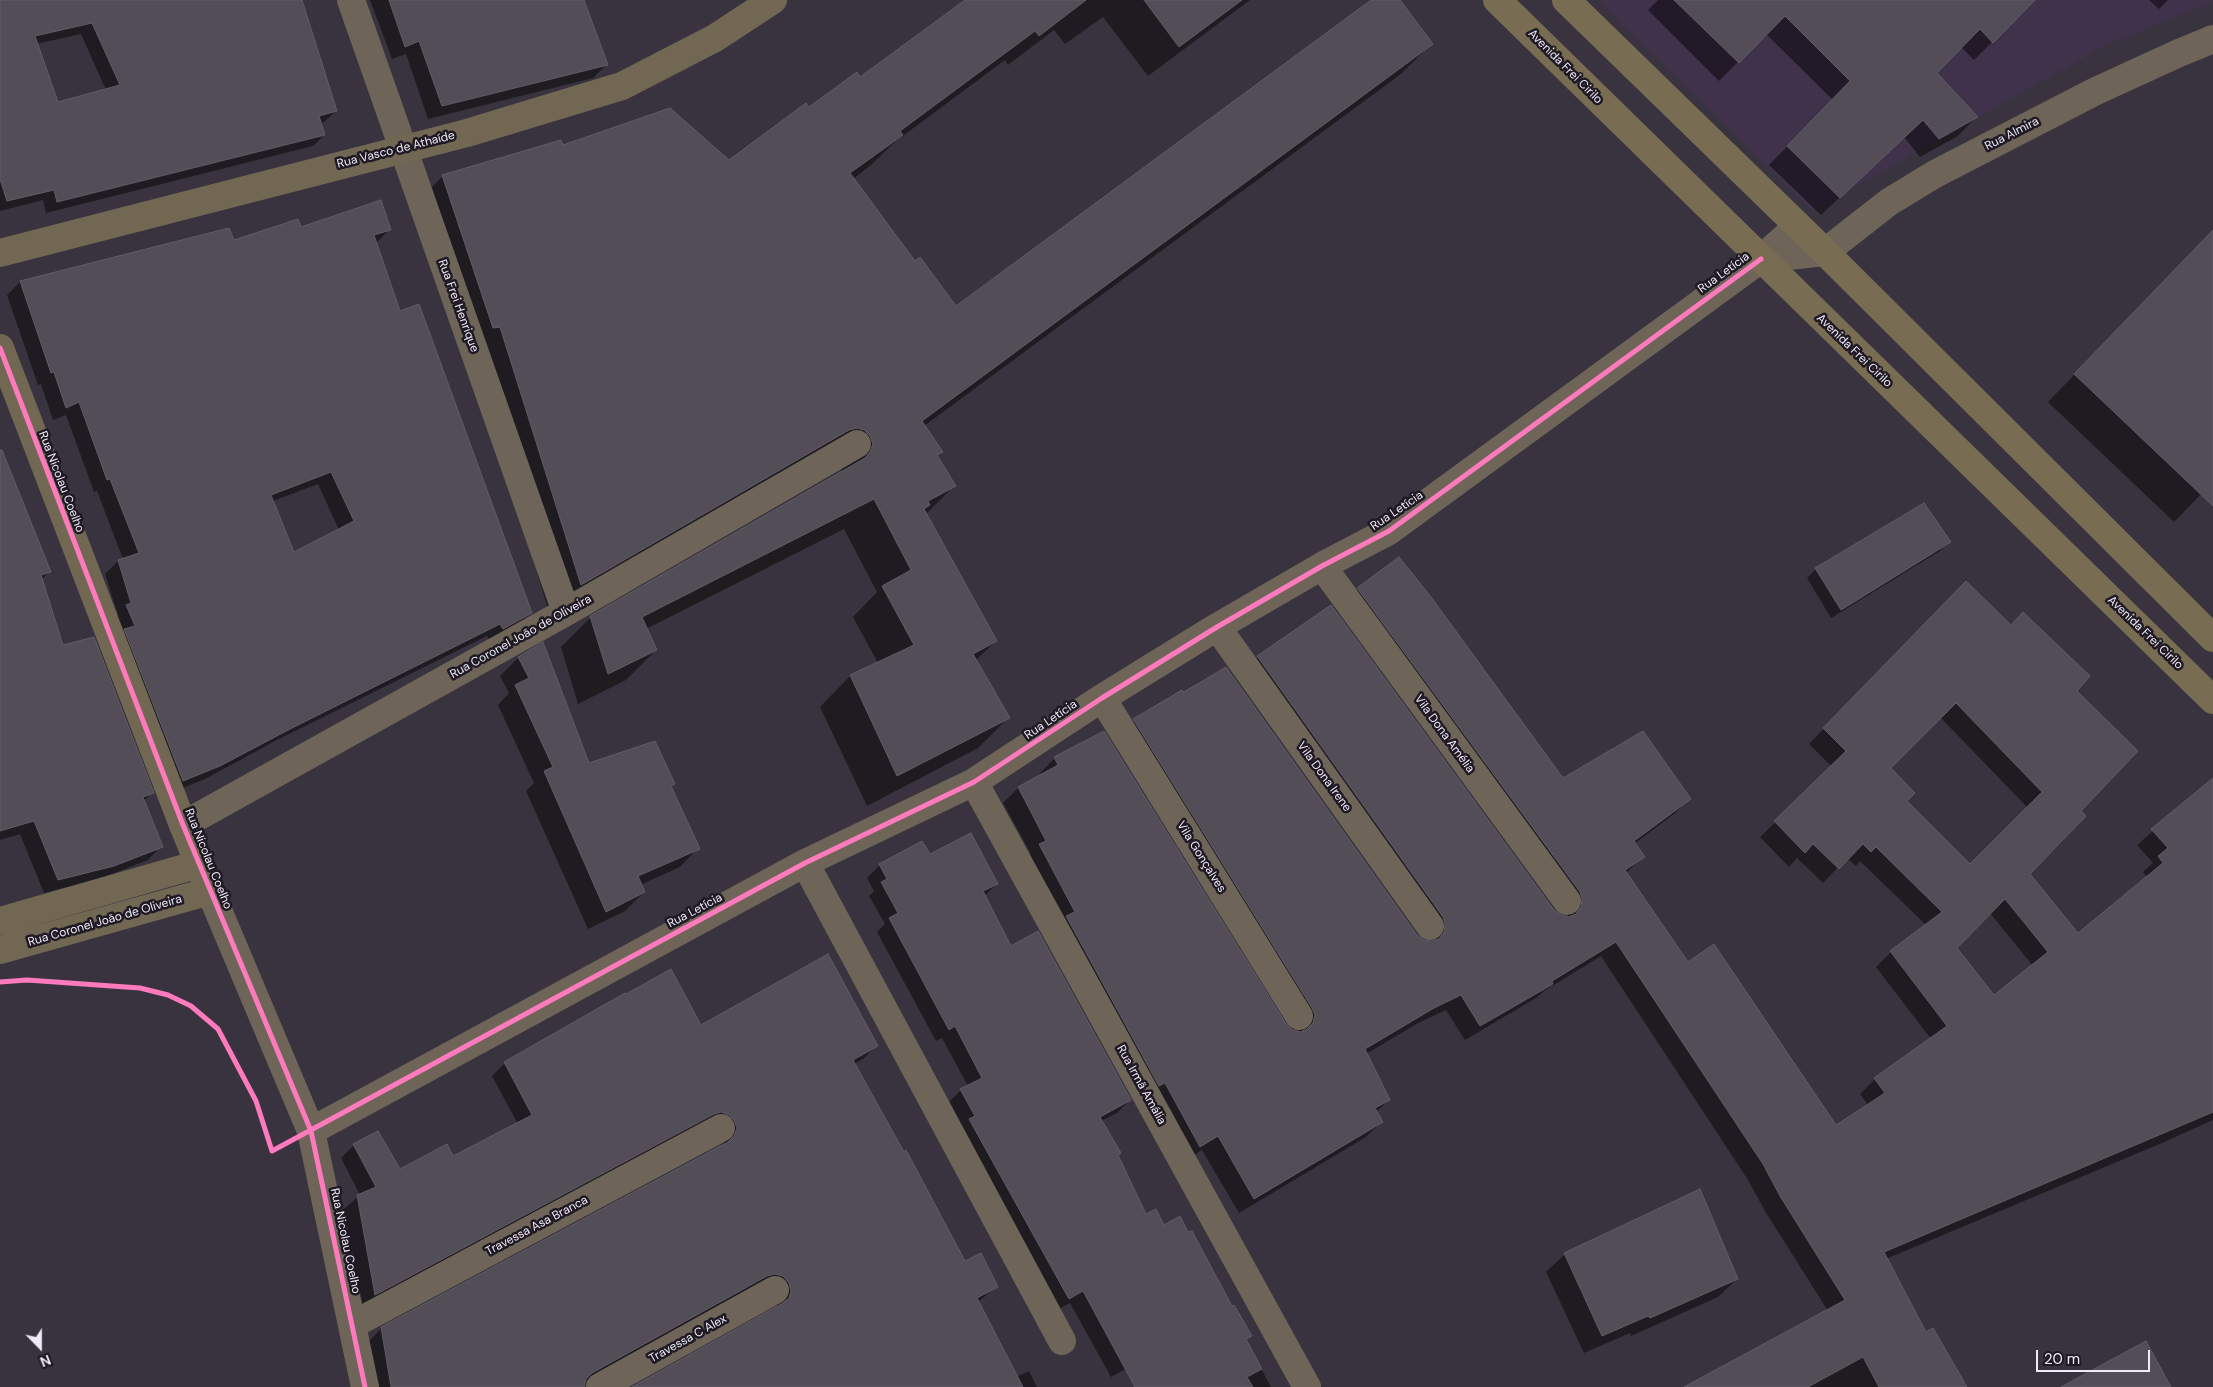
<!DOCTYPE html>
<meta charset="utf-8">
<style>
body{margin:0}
#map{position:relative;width:2213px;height:1387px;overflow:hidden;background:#39333f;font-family:"DM Sans",sans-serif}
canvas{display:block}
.north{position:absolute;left:15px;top:1322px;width:50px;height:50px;-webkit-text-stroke:4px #1e1923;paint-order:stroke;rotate:158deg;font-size:14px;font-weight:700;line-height:20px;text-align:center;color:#f0e9f7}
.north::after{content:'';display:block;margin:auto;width:18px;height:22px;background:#f0e9f7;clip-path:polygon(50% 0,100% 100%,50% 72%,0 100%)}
.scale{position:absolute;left:2036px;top:1350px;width:114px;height:22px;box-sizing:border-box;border:2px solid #f0e9f7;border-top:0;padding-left:6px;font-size:15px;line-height:18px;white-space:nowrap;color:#f0e9f7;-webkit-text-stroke:4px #1e1923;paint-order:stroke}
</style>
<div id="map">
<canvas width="2213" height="1387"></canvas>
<div class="north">N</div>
<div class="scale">20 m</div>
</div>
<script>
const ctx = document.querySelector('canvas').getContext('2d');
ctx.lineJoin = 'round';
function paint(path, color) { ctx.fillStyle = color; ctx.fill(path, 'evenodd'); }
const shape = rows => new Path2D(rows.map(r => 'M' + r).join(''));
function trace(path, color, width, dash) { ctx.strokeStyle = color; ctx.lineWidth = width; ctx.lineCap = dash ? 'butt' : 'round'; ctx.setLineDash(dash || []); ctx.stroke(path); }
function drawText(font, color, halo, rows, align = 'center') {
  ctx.font = font + ' "DM Sans",sans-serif'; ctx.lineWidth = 5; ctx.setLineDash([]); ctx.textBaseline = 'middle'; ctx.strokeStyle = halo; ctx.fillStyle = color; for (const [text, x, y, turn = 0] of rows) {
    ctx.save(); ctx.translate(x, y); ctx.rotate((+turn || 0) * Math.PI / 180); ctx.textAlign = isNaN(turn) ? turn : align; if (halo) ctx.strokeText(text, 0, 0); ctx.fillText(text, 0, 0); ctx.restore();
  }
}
paint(shape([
 [1598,0,2213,0,2213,2,2106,45,1812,211]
]), '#40324b');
paint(shape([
 [0,0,301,0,336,111,324,122,320,123,324,135,313,146,46,213,43,200,0,211],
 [81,34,106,90,57,103,36,44],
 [370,0,583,0,606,65,593,78,428,119,406,54,392,59],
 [964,0,1250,0,1148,76,1103,17,1065,44,1054,30,1008,65,1005,60,896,141,871,165,853,179,915,263,956,308,1373,0,1399,0,1431,44,1401,74,924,426,942,451,936,457,954,486,926,514,996,641,975,661,1008,718,978,748,867,806,820,707,850,676,878,663,853,617,877,592,844,529,646,629,656,650,626,680,578,704,561,647,591,617,842,472,840,466,550,615,470,356,412,207,442,177,561,141,562,146,729,161,808,109,860,79,962,3],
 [1658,0,2034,0,1974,60,1961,47,1935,73,1976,117,1958,136,1920,157,1904,137,1821,215,1769,165,1833,100,1766,34,1719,81,1648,10],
 [2149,0,2168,0,2159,9],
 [300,228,390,229,376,243,399,313,531,613,517,626,490,641,487,636,277,740,205,779,170,793,114,619,118,615,105,574,118,561,123,559,97,491,94,492,66,415,53,420,41,384,38,385,7,295,20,282,229,230,233,241],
 [318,484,339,530,294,554,273,501],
 [2213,231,2213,482,2174,522,2048,402],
 [0,448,49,572,41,580,62,647,152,792,143,802,161,846,148,860,99,879,44,893,20,834,0,840],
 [1949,542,1940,551,1831,618,1807,578,1816,569],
 [1358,589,1563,779,1689,799,1674,814,1634,844,1643,857,1626,873,1688,964,1835,1127,1868,1105,1860,1094,1875,1079,1931,1039,1876,967,1891,952,1926,925,1860,861,1856,866,1847,858,1823,883,1797,858,1789,867,1760,837,1832,767,1809,744,1951,597,2075,691,2079,812,2028,874,2078,934,2147,877,2143,872,2153,863,2137,845,2213,779,2213,1120,2162,1143,1886,1259,1926,1333,1965,1387,1687,1387,1828,1311,1765,1211,1748,1180,1601,956,1544,991,1536,998,1465,1040,1446,1010,1418,1023,1366,1054,1389,1100,1376,1112,1381,1122,1366,1137,1239,1213,1202,1150,1185,1161,1025,860,1031,854,1003,803,1018,788,1041,776,1040,773,1055,758,1104,733,1285,1025,1291,1031,1300,1033,1298,1023,1119,735,1134,720,1423,942,1431,943,1428,932,1243,672,1258,657,1331,607,1553,911,1561,917,1568,917,1568,914,1343,604],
 [1940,717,2028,808,1970,866,1905,801,1889,768],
 [1990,913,2033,966,1994,997,1955,948],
 [543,644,588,765,673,784,670,787,698,848,680,867,640,885,644,892,625,911,588,929,526,791,534,783,498,705,509,693,500,676,518,658],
 [929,856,997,884,984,896,1010,947,1130,1100,1117,1113,1101,1121,1146,1216,1164,1227,1232,1308,1250,1336,1246,1341,1271,1387,1146,1387,1133,1365,1111,1377,1070,1303,1057,1310,949,1102,961,1090,968,1086,942,1038,936,1041,877,932,885,924,869,896,874,891,867,878,880,865],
 [700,1027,876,1046,863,1059,854,1064,965,1263,996,1287,978,1302,1016,1377,1029,1371,1037,1387,635,1387,777,1308,776,1296,753,1289,584,1382,583,1387,377,1387,369,1341,382,1328,723,1146,724,1142,363,1306,344,1209,360,1195,341,1158,354,1145,399,1171,452,1158,518,1124,492,1076,505,1063],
 [1565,1254,1737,1279,1718,1297,1631,1336,1630,1333,1584,1353,1546,1272]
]), '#0007');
const building = shape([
 [0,0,302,0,337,111,319,116,325,135,57,202,54,190,7,201,0,179,0,0],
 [92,23,120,85,58,102,35,36,92,23],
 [389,0,584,0,608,65,442,106,419,41,405,47,389,0],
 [965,0,1086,0,1039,36,1035,31,900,131,903,135,850,173,915,261,920,257,956,306,1371,0,1400,0,1433,44,922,421,943,452,937,455,956,486,928,501,930,505,924,509,997,641,973,654,1010,718,897,776,850,675,914,645,882,586,911,570,874,499,642,617,657,650,608,674,590,616,865,458,870,452,873,444,870,436,864,430,857,428,849,430,581,585,500,327,493,328,442,175,561,140,563,145,670,108,729,160,806,103,809,107,857,72,860,77,965,0],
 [1144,0,1242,0,1179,47,1144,0],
 [1674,0,2035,0,1993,43,1980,29,1937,73,1978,117,1939,139,1923,120,1840,198,1787,146,1850,81,1785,16,1739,63,1674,0],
 [381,200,391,230,374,235,400,311,419,304,532,613,503,629,500,624,292,728,220,766,183,781,124,629,135,626,126,605,131,603,118,560,139,553,110,479,107,480,79,402,66,408,54,372,51,373,20,281,229,228,234,240,298,219,301,227,381,200],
 [331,472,354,521,294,552,271,495,331,472],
 [2213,230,2213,506,2074,374,2213,230],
 [0,450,2,450,51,572,41,575,63,645,94,637,154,793,143,797,163,847,114,866,58,880,34,821,0,831,0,450],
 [1924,503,1951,542,1841,610,1815,568,1924,503],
 [1399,557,1431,597,1563,778,1643,731,1691,799,1634,841,1645,857,1625,870,1688,962,1714,944,1836,1125,1885,1093,1874,1078,1947,1026,1890,951,1942,912,1876,847,1871,852,1863,844,1839,869,1813,844,1805,853,1774,821,1846,751,1823,728,1966,581,2011,625,2023,612,2090,676,2077,691,2138,751,2081,811,2086,816,2030,874,2078,933,2163,863,2158,856,2168,848,2151,829,2213,778,2213,1112,1884,1252,1926,1332,1933,1328,1967,1387,1879,1387,1863,1357,1808,1387,1684,1387,1845,1300,1780,1196,1763,1164,1616,942,1552,981,1553,984,1480,1026,1461,995,1434,1008,1365,1049,1390,1100,1375,1108,1383,1122,1254,1199,1218,1136,1200,1147,1165,1083,1159,1086,1066,916,1075,912,1039,844,1046,841,1018,787,1058,765,1054,757,1104,731,1286,1024,1292,1030,1300,1032,1307,1029,1313,1023,1315,1015,1312,1008,1133,719,1182,690,1184,692,1226,667,1417,935,1424,940,1432,941,1439,939,1444,932,1445,924,1443,917,1257,656,1331,605,1554,910,1561,915,1568,917,1576,914,1581,907,1582,899,1580,892,1357,588,1399,557],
 [1956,703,2042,792,1970,864,1907,801,1915,793,1891,768,1956,703],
 [2005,899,2048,952,1994,995,1957,948,2005,899],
 [543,642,589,763,655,741,675,784,671,786,700,849,638,876,645,892,606,912,544,771,553,767,515,685,529,678,518,657,543,642],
 [971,833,998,884,983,891,1011,946,1038,931,1131,1100,1100,1117,1121,1153,1118,1155,1146,1214,1156,1209,1164,1225,1180,1216,1188,1232,1192,1231,1232,1306,1234,1305,1252,1336,1246,1339,1262,1369,1247,1377,1253,1387,1135,1387,1083,1291,1069,1299,969,1119,975,1116,960,1089,982,1078,955,1026,949,1030,889,918,898,913,881,882,887,879,879,864,922,841,930,854,971,833],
 [828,954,878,1046,853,1060,904,1152,906,1150,965,1261,981,1253,998,1287,977,1298,1023,1387,632,1387,783,1303,789,1298,791,1291,789,1283,783,1276,775,1274,767,1276,592,1373,586,1379,584,1387,391,1387,381,1327,728,1142,734,1136,737,1128,734,1120,729,1115,721,1112,714,1114,375,1295,357,1195,376,1187,353,1144,378,1131,400,1169,447,1144,453,1156,532,1115,504,1062,625,993,626,994,671,969,701,1025,828,954],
 [1700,1189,1738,1279,1650,1318,1648,1316,1602,1336,1564,1253,1700,1189],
 [2146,1341,2171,1387,2061,1387,2146,1341]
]);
paint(building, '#534d58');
trace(building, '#615c66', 1);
trace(shape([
 [351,0,566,612],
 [1761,259,1825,252,1889,202,1935,174,2096,91,2179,53,2213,39],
 [1322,566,1567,901],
 [1217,627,1430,926],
 [1102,698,1299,1016],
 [974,782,1307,1387],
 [183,825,566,612,857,444],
 [805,863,1062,1341],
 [210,891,311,1131,365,1387],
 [311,1131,805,863,974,782,1102,698,1217,627,1322,566,1389,531,1761,259,1798,226],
 [352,1325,721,1128],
 [600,1387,775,1290]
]), '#6e6558', 28);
trace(shape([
 [0,253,467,133,622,86,715,38,773,0],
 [0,348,183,825,210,891,0,950],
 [0,921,199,864]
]), '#716753', 28);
trace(shape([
 [1497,0,2213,700],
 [1566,0,1825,252,2213,638]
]), '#786c53', 28);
trace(shape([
 [0,348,183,825,311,1131,365,1387],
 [0,982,27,980,140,988,168,995,191,1006,218,1029,256,1101,272,1151,805,863,974,782,1102,698,1217,627,1322,566,1389,531,1761,259]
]), '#fd7abc', 5);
drawText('12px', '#f0e9f7', '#1e1923', [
 ["Avenida Frei Cirilo",1565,67,45],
 ["Rua Almira",2012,134,-27],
 ["Rua Vasco de Athaíde",396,150,-14],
 ["Rua Letícia",1724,273,-36],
 ["Rua Frei Henrique",458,306,70],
 ["Avenida Frei Cirilo",1854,351,44],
 ["Rua Nicolau Coelho",61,482,69],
 ["Rua Letícia",1397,511,-34],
 ["Avenida Frei Cirilo",2145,633,44],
 ["Rua Coronel João de Oliveira",521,637,-29],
 ["Rua Letícia",1051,720,-34],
 ["Vila Dona Amélia",1444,734,54],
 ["Vila Dona Irene",1324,777,54],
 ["Vila Gonçalves",1201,857,58],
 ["Rua Nicolau Coelho",208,859,68],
 ["Rua Letícia",695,911,-28],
 ["Rua Coronel João de Oliveira",105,921,-16],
 ["Rua Irmã Amália",1141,1085,61],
 ["Travessa Asa Branca",537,1226,-28],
 ["Rua Nicolau Coelho",345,1241,78],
 ["Travessa C Alex",688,1339,-29]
]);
</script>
